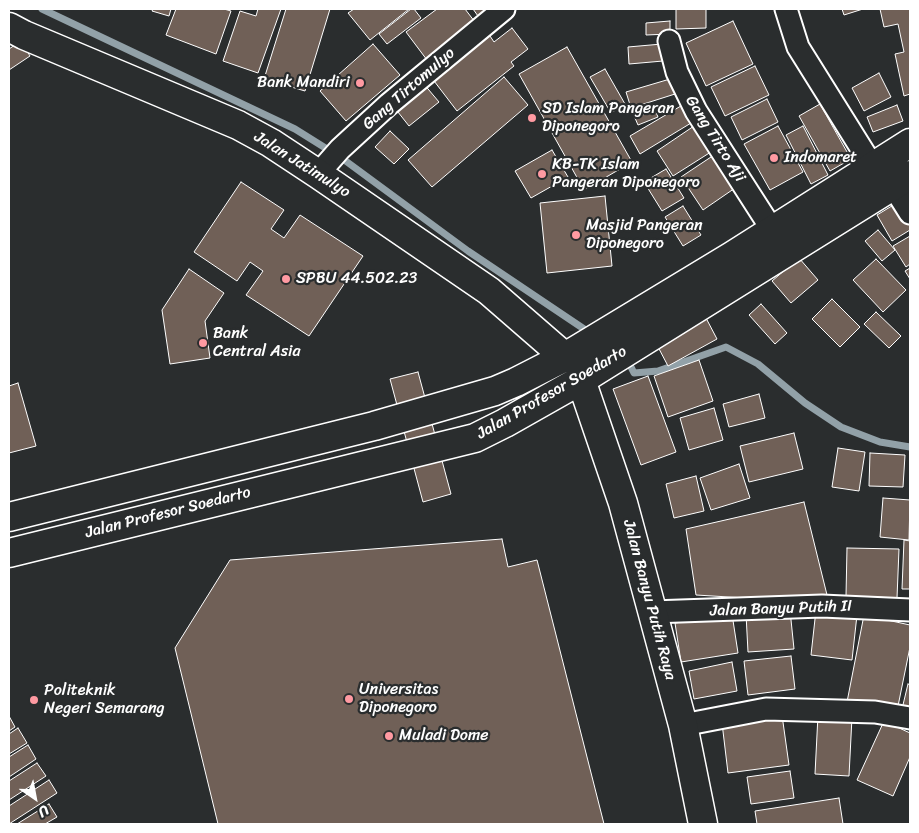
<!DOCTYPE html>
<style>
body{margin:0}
#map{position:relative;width:919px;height:833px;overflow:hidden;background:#2a2d2e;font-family:Sriracha,sans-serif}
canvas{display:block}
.frame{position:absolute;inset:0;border:10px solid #fff;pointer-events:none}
.north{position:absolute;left:10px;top:773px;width:50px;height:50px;-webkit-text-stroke:4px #2a2d2e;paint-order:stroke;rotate:147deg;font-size:14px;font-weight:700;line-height:20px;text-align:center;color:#fff}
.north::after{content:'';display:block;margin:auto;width:18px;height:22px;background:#fff;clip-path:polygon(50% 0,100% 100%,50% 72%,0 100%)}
</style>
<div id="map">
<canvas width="919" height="833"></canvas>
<div class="frame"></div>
<div class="north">U</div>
</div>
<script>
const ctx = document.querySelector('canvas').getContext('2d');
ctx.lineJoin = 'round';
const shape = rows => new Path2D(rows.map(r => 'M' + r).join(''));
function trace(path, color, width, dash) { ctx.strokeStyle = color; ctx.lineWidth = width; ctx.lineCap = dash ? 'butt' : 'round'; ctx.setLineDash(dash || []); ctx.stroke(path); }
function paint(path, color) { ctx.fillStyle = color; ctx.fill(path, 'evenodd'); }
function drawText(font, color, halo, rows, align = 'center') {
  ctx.font = font + ' Sriracha,sans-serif'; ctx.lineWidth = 4.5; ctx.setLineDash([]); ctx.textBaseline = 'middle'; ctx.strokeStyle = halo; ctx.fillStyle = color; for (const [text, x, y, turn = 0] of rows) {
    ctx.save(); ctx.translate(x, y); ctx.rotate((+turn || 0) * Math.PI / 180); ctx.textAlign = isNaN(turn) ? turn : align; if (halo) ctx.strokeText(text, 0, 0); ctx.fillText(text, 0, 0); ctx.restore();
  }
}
trace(shape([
 [42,9,295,129,343,159,468,251,590,333],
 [626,357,634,373,658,371,726,347,758,364,805,403,841,427,880,442,910,447]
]), '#92a1a8', 7);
const building = shape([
 [153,9,171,9,169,16,152,11,153,9],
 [176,9,224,9,231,11,216,54,166,35,176,9],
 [258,9,281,9,258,73,223,61,240,11,256,16,258,9],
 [286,9,330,9,305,91,264,79,286,9],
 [354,9,409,9,370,40,348,13,354,9],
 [411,9,414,9,421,18,387,44,379,34,411,9],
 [437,9,465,9,478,26,430,64,406,32,437,9],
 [473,9,489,9,478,16,473,9],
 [676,9,706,9,706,28,676,29,676,9],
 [842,9,863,9,844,15,842,9],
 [880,9,910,9,910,94,904,96,895,54,904,52,898,24,884,27,880,9],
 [670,21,670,34,646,35,646,23,670,21],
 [733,21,753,64,706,86,686,43,733,21],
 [512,28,528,49,511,62,514,66,457,111,431,77,488,33,494,42,512,28],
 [21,41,30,56,9,70,9,49,21,41],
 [373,44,400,75,346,121,320,91,373,44],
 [662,44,663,61,629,64,628,47,662,44],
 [567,47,632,162,584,190,519,74,567,47],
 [755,66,769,95,725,116,711,87,755,66],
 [605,69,625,104,611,113,590,77,605,69],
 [879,73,891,97,864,111,852,88,879,73],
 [504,77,528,105,432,187,408,160,504,77],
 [670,79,675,94,631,108,626,92,670,79],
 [423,83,439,102,409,126,394,107,423,83],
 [767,99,778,122,742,140,731,117,767,99],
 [686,103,696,120,640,154,630,136,686,103],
 [820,104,851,159,830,171,799,116,820,104],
 [897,105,903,121,873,132,867,117,897,105],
 [655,110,658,117,638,125,635,118,655,110],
 [697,124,714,150,673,176,657,151,697,124],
 [778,126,803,172,770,190,744,144,778,126],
 [803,126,828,175,811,184,786,135,803,126],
 [390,131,409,149,394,164,375,147,390,131],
 [552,150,568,177,531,198,515,171,552,150],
 [717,153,738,186,703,210,681,177,717,153],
 [666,169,684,198,662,211,644,182,666,169],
 [241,182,284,210,271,229,284,238,300,215,363,256,309,336,246,295,263,271,250,262,237,281,194,252,241,182],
 [605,196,612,266,547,273,540,203,605,196],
 [900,201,910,218,910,230,892,241,877,215,900,201],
 [683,206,701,235,683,246,665,217,683,206],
 [878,230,895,250,882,261,865,241,878,230],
 [910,236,910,264,906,267,893,246,910,236],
 [799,258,818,280,791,303,772,281,799,258],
 [876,259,906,290,883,312,853,280,876,259],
 [910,268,910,279,905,271,910,268],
 [189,269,224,293,205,321,210,358,170,364,162,310,189,269],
 [832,299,860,327,840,347,812,319,832,299],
 [761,304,787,333,775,344,749,315,761,304],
 [876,312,901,336,889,348,864,324,876,312],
 [706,318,717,339,668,366,657,345,706,318],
 [699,360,713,401,668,417,654,376,699,360],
 [418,372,451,494,423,502,390,379,418,372],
 [648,376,676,452,641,465,613,389,648,376],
 [18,383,36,446,9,453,9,386,18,383],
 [759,394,765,418,729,427,723,404,759,394],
 [714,408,723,440,689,450,680,418,714,408],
 [794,433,803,469,749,482,740,446,794,433],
 [838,448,865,452,859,491,832,487,838,448],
 [870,453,905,455,903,487,869,486,870,453],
 [739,464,750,498,711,510,700,478,739,464],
 [696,476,704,511,674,518,666,484,696,476],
 [883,498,910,500,909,540,880,537,883,498],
 [804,502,829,603,696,595,686,529,804,502],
 [502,539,508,567,537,560,604,824,218,824,175,648,230,560,502,539],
 [904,540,910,541,910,589,902,589,904,540],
 [847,548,899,549,897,598,846,596,847,548],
 [790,610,794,649,748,652,746,614,790,610],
 [816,610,857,615,852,660,811,655,816,610],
 [732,614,738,653,681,662,675,623,732,614],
 [864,615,910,625,910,647,897,711,847,702,864,615],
 [791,656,795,689,748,695,744,661,791,656],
 [732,662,737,691,694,699,689,671,732,662],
 [908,684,910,685,910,710,902,709,908,684],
 [782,715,789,765,728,773,722,723,782,715],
 [818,715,852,717,849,776,815,774,818,715],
 [9,716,15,727,9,731,9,716],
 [884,721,910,733,910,757,893,796,857,780,884,721],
 [18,728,27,743,9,754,9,734,18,728],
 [28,745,36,759,9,777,9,757,28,745],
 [37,763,46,776,9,800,9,781,37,763],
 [790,771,794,798,751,804,747,777,790,771],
 [49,780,57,793,9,824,9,806,49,780],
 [839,798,843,824,757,824,755,811,839,798],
 [49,804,57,817,45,824,17,824,49,804]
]);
paint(building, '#706057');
trace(building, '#fff', 1);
const street = shape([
 [786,9,798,47,873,167],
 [669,41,677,72,696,111,773,231],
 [318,174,340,149,389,104,504,9],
 [893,186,910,213],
 [652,612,822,606,910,610],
 [683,725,766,709,875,712,910,718]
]);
const secondary = shape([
 [9,27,24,35,238,125,271,143,318,174,489,291,565,357],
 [581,380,623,503,683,725,703,824],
 [9,517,374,426,495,391,516,382,565,357,732,256,910,143],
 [9,553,475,438,505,423,581,380,910,175]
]);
trace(street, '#fff', 25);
trace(secondary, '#fff', 31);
trace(street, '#2a2d2e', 21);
trace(secondary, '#2a2d2e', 28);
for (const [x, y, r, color] of [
 [360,83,5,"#ff9aa2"],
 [532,118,5,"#ff9aa2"],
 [774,158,5,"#ff9aa2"],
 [542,174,5,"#ff9aa2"],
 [576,235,5,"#ff9aa2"],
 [286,279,5,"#ff9aa2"],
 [203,343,5,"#ff9aa2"],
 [349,699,5,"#ff9aa2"],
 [34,700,5,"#ff9aa2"],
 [389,736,5,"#ff9aa2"]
]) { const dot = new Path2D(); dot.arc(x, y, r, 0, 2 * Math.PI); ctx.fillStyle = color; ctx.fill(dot); trace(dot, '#2a2d2e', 2); }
drawText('16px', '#fff', '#2a2d2e', [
 ["Bank Mandiri",350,83,"right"],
 ["SD Islam Pangeran",542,109],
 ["Diponegoro",542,127],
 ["Indomaret",784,158],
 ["KB-TK Islam",552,165],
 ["Pangeran Diponegoro",552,183],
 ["Masjid Pangeran",586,226],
 ["Diponegoro",586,244],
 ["SPBU 44.502.23",296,279],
 ["Bank",213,334],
 ["Central Asia",213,352],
 ["Universitas",359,690],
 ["Diponegoro",359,708],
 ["Politeknik",44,691],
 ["Negeri Semarang",44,709],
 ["Muladi Dome",399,736]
], 'left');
drawText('16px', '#fff', '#2a2d2e', [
 ["Gang Tirtomulyo",409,89,-41],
 ["Gang Tirto Aji",715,139,58],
 ["Jalan Jatimulyo",302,165,32],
 ["Jalan Profesor Soedarto",552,393,-30],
 ["Jalan Profesor Soedarto",168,513,-14],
 ["Jalan Banyu Putih Raya",649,600,75],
 ["Jalan Banyu Putih II",781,609,-2]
]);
</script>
